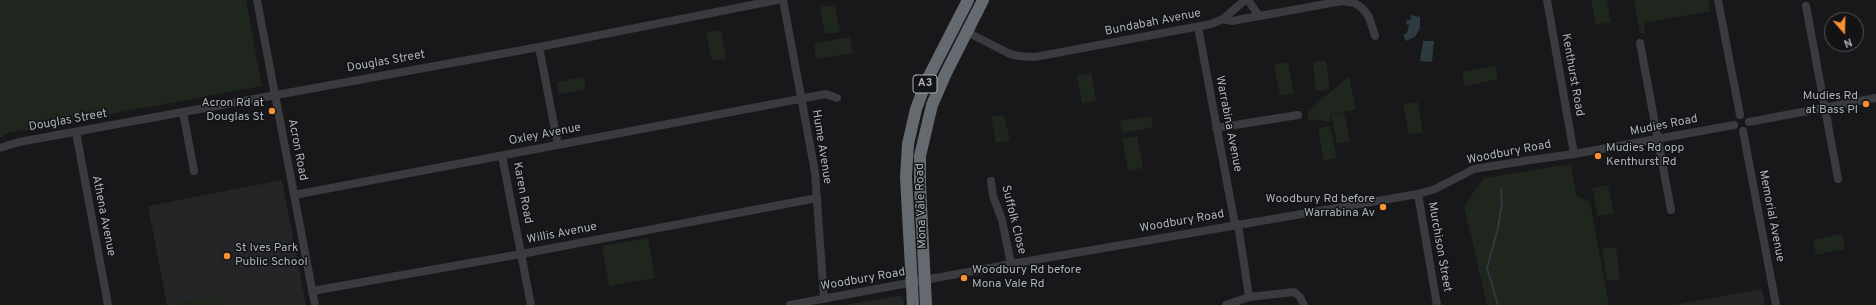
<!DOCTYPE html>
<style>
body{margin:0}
#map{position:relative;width:1876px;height:305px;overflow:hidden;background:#18181a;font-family:Overpass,sans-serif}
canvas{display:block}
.north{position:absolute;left:1824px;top:12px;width:40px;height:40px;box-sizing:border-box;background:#131315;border:1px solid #4f5357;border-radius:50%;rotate:160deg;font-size:11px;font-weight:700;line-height:16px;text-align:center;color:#aab2ba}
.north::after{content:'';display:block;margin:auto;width:14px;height:18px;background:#f79133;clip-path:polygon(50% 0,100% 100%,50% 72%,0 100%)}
</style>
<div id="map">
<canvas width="1876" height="305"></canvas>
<div class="north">N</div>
</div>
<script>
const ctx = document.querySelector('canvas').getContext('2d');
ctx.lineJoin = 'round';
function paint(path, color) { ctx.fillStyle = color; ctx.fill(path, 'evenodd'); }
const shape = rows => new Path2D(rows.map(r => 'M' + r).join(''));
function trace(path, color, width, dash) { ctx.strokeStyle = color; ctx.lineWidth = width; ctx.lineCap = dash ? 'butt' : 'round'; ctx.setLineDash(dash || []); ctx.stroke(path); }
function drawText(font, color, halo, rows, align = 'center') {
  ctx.font = font + ' Overpass,sans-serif'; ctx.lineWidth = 3; ctx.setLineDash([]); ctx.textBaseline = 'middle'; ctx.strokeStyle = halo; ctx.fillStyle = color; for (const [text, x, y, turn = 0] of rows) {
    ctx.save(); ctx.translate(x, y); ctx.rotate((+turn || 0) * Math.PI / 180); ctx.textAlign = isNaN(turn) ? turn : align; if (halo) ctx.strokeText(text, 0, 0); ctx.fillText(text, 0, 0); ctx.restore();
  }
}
paint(shape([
 [282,180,306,305,167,305,148,206],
 [1762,289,1765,305,1674,305],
 [898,296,903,297,904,305,845,305]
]), '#242527');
paint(shape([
 [0,0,246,0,262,86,8,133,0,138],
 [1591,0,1607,0,1611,22,1596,25],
 [1634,0,1708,0,1711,11,1645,23,1644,34,1640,33],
 [835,5,840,32,825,34,820,7],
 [721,30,726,59,712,61,706,33],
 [850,37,853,53,816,59,814,43],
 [1326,61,1330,89,1316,91,1313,62],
 [1288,62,1294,94,1280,96,1274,65],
 [1495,65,1498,79,1465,86,1462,72],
 [1091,73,1096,101,1082,104,1077,75],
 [1349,76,1356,110,1330,114,1331,122,1308,119,1308,111],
 [584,77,586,89,559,94,557,82],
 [1418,102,1423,132,1409,135,1403,104],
 [1344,112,1350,141,1337,144,1331,115],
 [1001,115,1005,119,1010,140,996,143,991,117],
 [1151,116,1153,127,1123,133,1120,121],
 [1330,126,1337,158,1324,161,1318,129],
 [1137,136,1143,168,1128,171,1122,139],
 [1571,164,1576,195,1590,202,1609,305,1487,305,1464,206,1484,178],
 [1608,185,1614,213,1598,216,1592,188],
 [1842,234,1845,249,1816,255,1813,240],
 [648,238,655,278,609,286,602,246],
 [1616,247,1620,279,1607,281,1602,249],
 [222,294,224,305,173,305,173,303]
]), '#1e261e');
paint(shape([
 [1411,15,1420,17,1420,28,1415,37,1406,41,1403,35,1407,33,1409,25,1406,24,1407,20,1410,20],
 [1423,41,1434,41,1432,62,1420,61]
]), '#2d3a3f');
trace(shape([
 [1498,305,1487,268,1498,228,1502,203,1501,189]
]), '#2d3a3f', 2);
trace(shape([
 [257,0,315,305],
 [783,0,815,172,824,299],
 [1248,0,1259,16],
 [1547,0,1574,154],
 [1718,0,1740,115],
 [1806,6,1838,179],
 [1223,19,1232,21,1342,1,1355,3,1363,9,1369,17,1375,36],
 [1198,27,1235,225],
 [967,32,1010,54,1019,56,1035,57,1211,24,1223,19,1245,0],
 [1640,43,1671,210],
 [539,47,558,145],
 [183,112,194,171],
 [1749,122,1876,98],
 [1216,128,1298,115],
 [1743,131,1776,305],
 [76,132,108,305],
 [0,148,19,142,539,47,777,0],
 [502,156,531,305],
 [991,181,993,196,1002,220,1011,264],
 [1418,194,1437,305],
 [294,195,826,94,837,98],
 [1238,224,1249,297],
 [312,291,521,254,817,198],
 [790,305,1011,264,1418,194,1435,189,1474,169,1530,160,1574,154,1734,125],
 [1226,305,1249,297,1294,292,1300,297,1304,305]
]), '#393b3f', 8);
trace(shape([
 [913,305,906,177,908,144,916,109,926,82,968,0],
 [926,305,920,185,920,156,932,105,946,73,983,0]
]), '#656a71', 12);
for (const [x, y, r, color] of [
 [1866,104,4,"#f79133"],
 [272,111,4,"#f79133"],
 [1598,156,4,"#f79133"],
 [1383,207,4,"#f79133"],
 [227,256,4,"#f79133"],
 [964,278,4,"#f79133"]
]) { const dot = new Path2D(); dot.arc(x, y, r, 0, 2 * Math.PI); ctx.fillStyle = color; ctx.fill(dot); trace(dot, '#131315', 1.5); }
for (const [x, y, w] of [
 [925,84,24]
]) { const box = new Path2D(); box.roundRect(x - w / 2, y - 9, w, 18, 3); ctx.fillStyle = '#131315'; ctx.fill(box); trace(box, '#aab2ba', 1); }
drawText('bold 11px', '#aab2ba', null, [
 ["A3",925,84]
]);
drawText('12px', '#aab2ba', '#131315', [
 ["Bundabah Avenue",1153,23,-11],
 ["Douglas Street",386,62,-10],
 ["Kenthurst Road",1572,75,80],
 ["Douglas Street",68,121,-10],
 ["Warrabina Avenue",1228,124,79],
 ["Mudies Road",1664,126,-11],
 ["Oxley Avenue",545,135,-11],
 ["Hume Avenue",821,147,81],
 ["Acron Road",297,150,79],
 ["Woodbury Road",1509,153,-11],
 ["Karen Road",522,193,79],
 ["Mona Vale Road",922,206,-92],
 ["Athena Avenue",103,216,79],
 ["Memorial Avenue",1771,216,79],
 ["Suffolk Close",1013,220,76],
 ["Woodbury Road",1182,222,-10],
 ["Willis Avenue",562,234,-11],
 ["Murchison Street",1439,247,80],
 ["Woodbury Road",863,280,-10]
]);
drawText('12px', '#aab2ba', '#131315', [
 ["Mudies Rd",1858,97],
 ["at Bass Pl",1858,111],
 ["Acron Rd at",264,104],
 ["Douglas St",264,118],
 ["Mudies Rd opp",1606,149,"left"],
 ["Kenthurst Rd",1606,163,"left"],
 ["Woodbury Rd before",1375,200],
 ["Warrabina Av",1375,214],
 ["St Ives Park",235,249,"left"],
 ["Public School",235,263,"left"],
 ["Woodbury Rd before",972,271,"left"],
 ["Mona Vale Rd",972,285,"left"]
], 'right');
</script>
